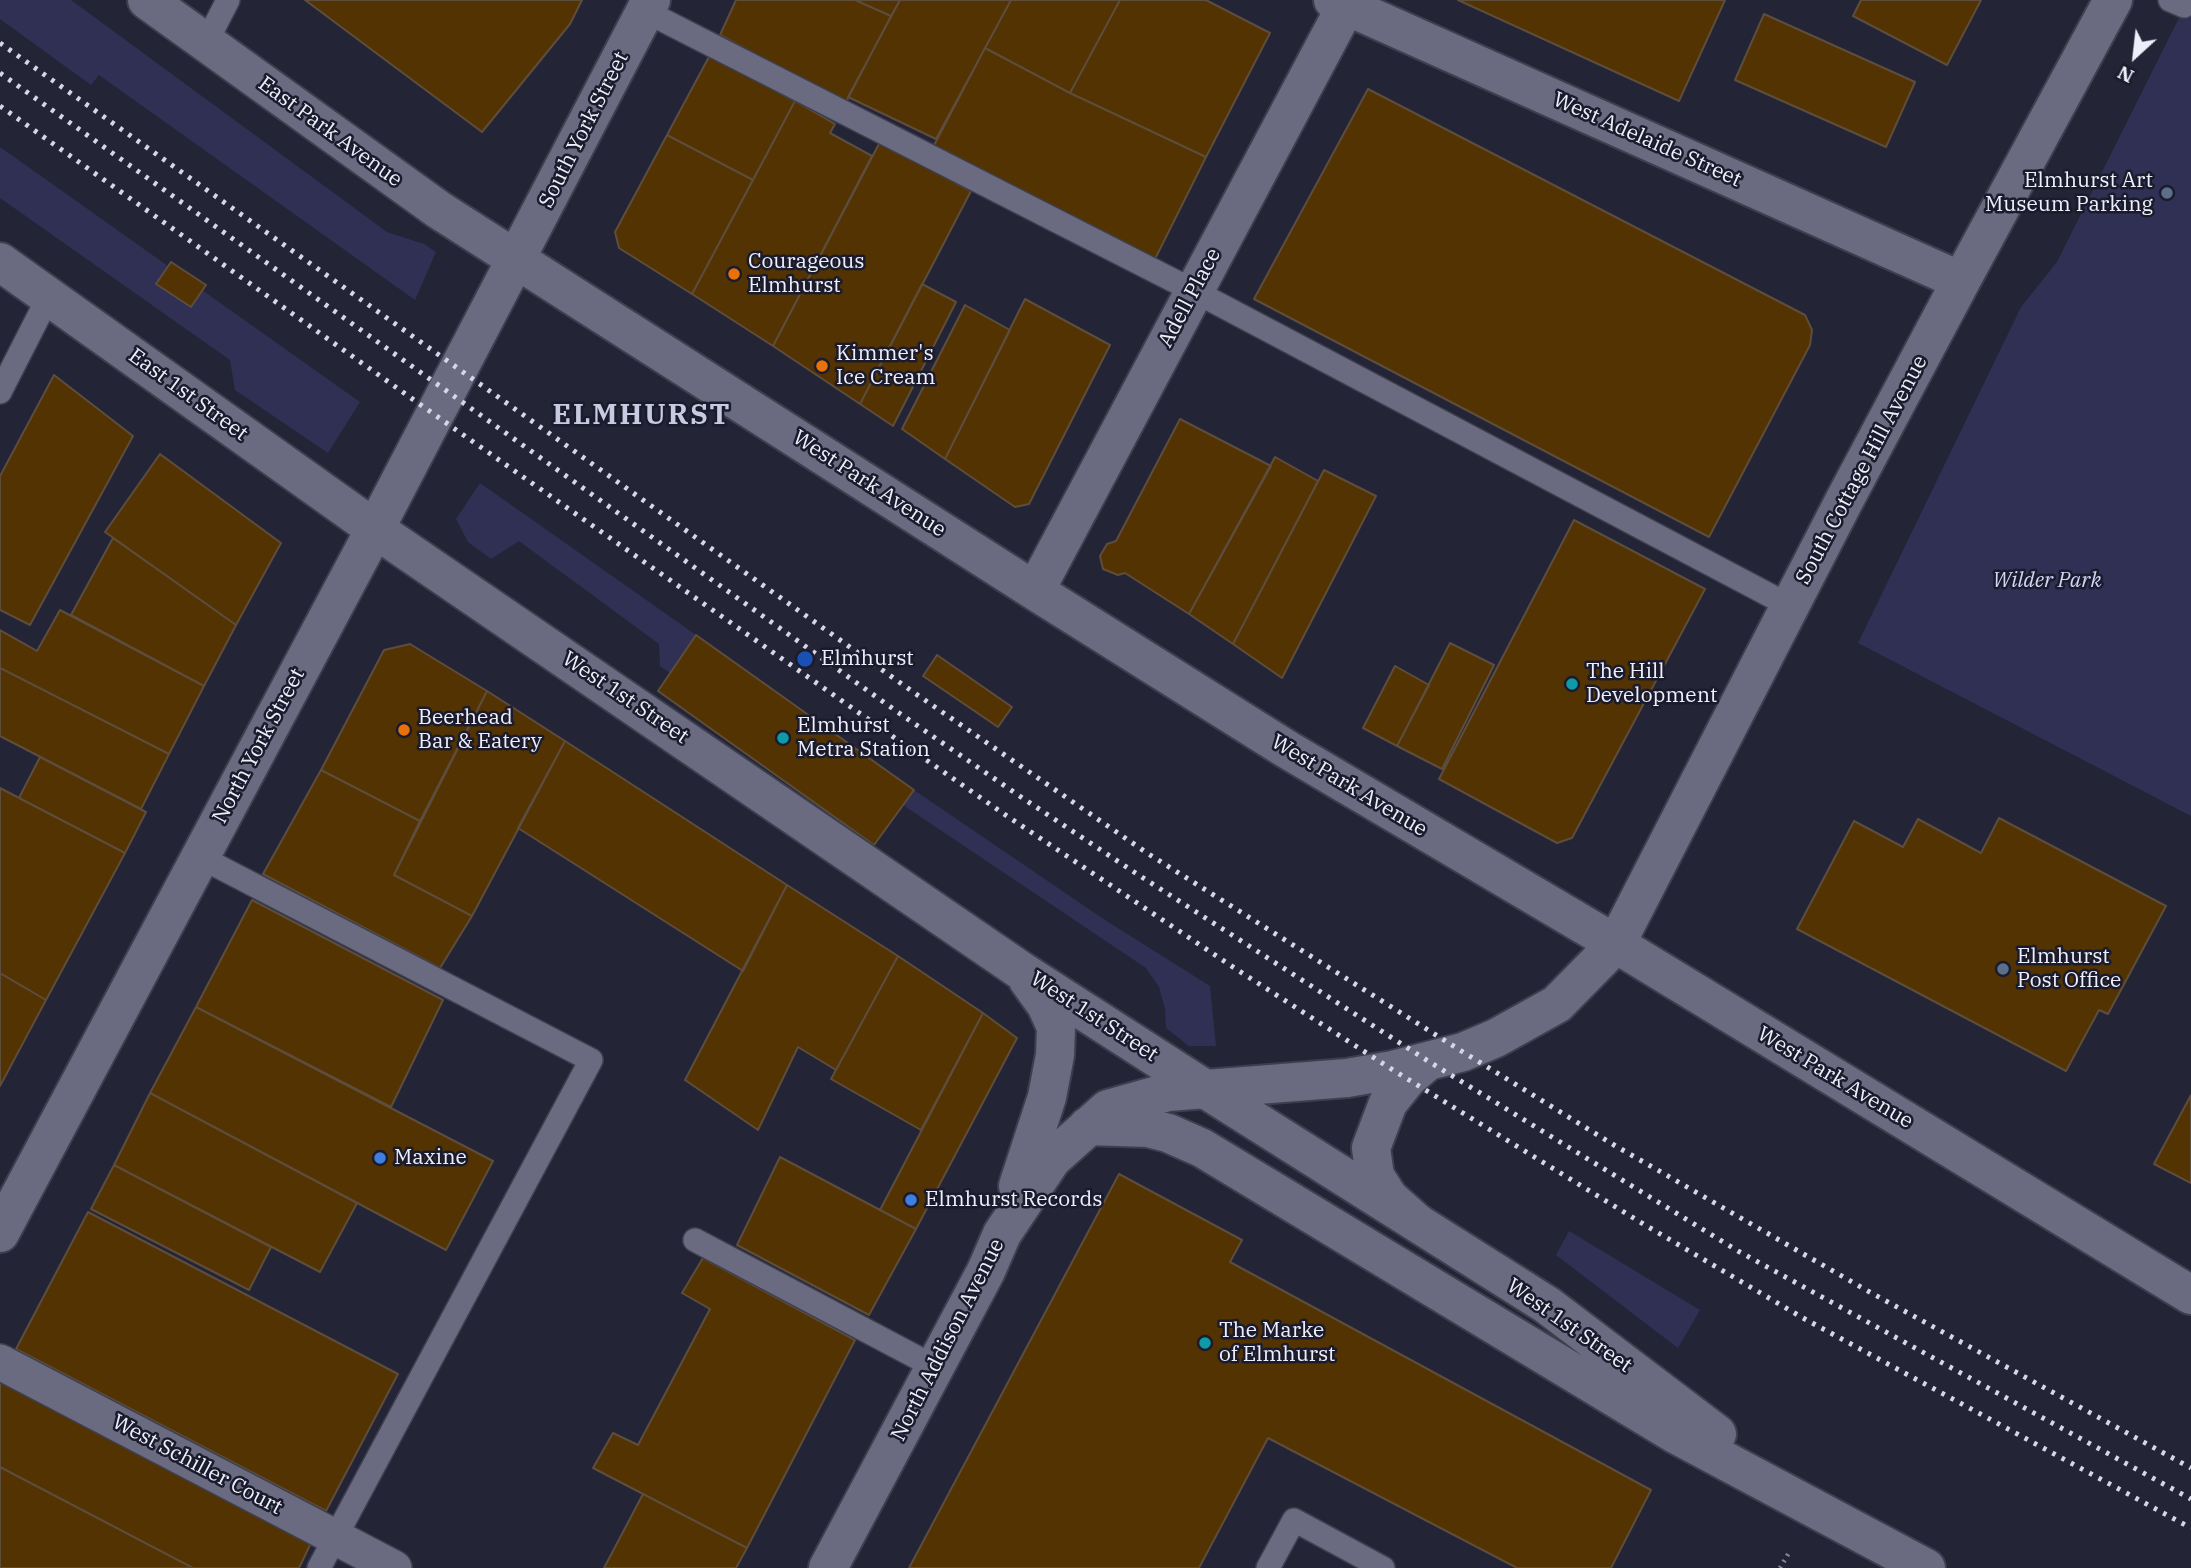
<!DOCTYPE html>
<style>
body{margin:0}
#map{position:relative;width:2191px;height:1568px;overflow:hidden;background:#232436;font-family:"IBM Plex Serif",serif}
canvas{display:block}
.north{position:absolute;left:2100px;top:21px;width:70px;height:70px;-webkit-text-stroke:5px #1a1b2c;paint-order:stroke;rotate:207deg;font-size:19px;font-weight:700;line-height:28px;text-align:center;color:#eeeffb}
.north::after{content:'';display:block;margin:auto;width:24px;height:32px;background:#eeeffb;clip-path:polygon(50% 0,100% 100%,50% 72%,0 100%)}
</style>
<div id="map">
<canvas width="2191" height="1568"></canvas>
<div class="north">N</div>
</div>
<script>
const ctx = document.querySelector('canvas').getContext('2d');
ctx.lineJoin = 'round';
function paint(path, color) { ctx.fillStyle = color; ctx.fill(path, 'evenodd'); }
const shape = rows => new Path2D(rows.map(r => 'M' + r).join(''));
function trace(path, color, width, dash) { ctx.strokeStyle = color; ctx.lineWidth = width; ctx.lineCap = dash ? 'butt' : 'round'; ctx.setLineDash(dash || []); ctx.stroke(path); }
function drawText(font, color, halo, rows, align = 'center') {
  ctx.font = font + ' "IBM Plex Serif",serif'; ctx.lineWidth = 5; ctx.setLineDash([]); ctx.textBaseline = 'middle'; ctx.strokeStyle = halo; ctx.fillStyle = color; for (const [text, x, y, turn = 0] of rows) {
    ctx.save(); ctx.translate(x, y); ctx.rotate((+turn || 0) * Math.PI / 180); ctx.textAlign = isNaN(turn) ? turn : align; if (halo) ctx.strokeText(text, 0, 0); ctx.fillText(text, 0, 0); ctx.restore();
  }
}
paint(shape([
 [0,0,71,0,387,232,424,244,436,252,415,300,99,75,91,85,0,19],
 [2188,0,2191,0,2191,816,1858,643,2021,307,2057,262],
 [0,147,360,402,328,453,235,390,230,360,0,198],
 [480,483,696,635,670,673,660,666,659,644,519,541,491,559,468,542,456,519],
 [914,790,1105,920,1210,986,1216,1046,1189,1046,1166,1028,1165,1009,1159,987,1146,968,903,805],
 [1569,1231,1700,1310,1678,1348,1556,1255]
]), '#303054');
const building = shape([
 [305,0,582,0,570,24,482,132,305,0],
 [736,0,855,0,891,16,845,104,720,35,736,0],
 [855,0,900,0,891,16,855,0],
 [900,0,1011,0,936,139,848,97,900,0],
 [1011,0,1120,0,1070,93,985,48,1011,0],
 [1120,0,1206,0,1270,33,1206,157,1070,93,1120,0],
 [1458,0,1725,0,1679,101,1458,0],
 [1861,0,1981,0,1947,65,1853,16,1861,0],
 [1764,14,1915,82,1886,147,1735,80,1764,14],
 [985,48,1070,93,1206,157,1152,265,931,151,985,48],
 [710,55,795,101,753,180,667,135,710,55],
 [1368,89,1805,315,1812,330,1810,345,1709,537,1254,299,1368,89],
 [795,101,835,124,830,133,872,156,773,346,692,294,795,101],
 [667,135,753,180,692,294,619,248,615,232,667,135],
 [880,142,971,191,860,404,773,346,880,142],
 [171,262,206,285,191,307,156,284,171,262],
 [922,284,956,302,893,426,860,404,922,284],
 [1025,299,1110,345,1029,504,1015,507,945,459,1025,299],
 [965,305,1010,330,945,459,902,429,965,305],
 [54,375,133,436,30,625,0,610,0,476,54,375],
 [1180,419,1271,466,1189,614,1125,573,1118,575,1103,569,1100,556,1107,544,1116,541,1180,419],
 [160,454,281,543,236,625,105,532,160,454],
 [1275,457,1318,481,1233,644,1189,614,1275,457],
 [1324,470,1376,496,1282,678,1233,644,1324,470],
 [1574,520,1705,589,1572,838,1557,843,1439,779,1574,520],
 [113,538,236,625,204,686,71,615,113,538],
 [60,610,204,686,169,754,0,668,0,630,37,651,60,610],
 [696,635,914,790,874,845,658,691,696,635],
 [1450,643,1494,665,1442,769,1397,746,1450,643],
 [410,644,487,691,420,821,321,770,384,650,410,644],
 [937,655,1012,707,998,727,923,676,937,655],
 [1395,666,1429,685,1397,746,1363,728,1395,666],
 [0,668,169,754,141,809,0,736,0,668],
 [487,691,565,741,472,916,394,875,487,691],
 [565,741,787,885,743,971,518,828,565,741],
 [40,757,146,812,125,853,19,798,40,757],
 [321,770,420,821,394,875,472,916,440,968,263,874,321,770],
 [0,788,125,853,46,1000,0,973,0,788],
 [1999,818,2166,906,2108,1014,2099,1010,2066,1071,1797,929,1854,821,1903,847,1918,819,1981,853,1999,818],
 [787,885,898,956,836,1070,798,1047,758,1130,685,1080,787,885],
 [252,900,443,1000,391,1107,196,1007,252,900],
 [898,956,983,1013,921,1130,831,1079,898,956],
 [0,973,46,1000,0,1086,0,973],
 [196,1007,493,1161,446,1250,150,1093,196,1007],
 [983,1013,1017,1038,916,1229,880,1210,983,1013],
 [150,1093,357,1203,320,1272,114,1165,150,1093],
 [2191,1095,2191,1183,2154,1164,2191,1095],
 [780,1157,916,1229,869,1315,737,1245,780,1157],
 [114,1165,271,1247,249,1290,91,1209,114,1165],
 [1119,1174,1242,1240,1230,1262,1651,1490,1611,1568,1517,1568,1268,1438,1199,1568,909,1568,1119,1174],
 [88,1212,398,1374,326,1511,16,1349,88,1212],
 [703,1258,855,1340,747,1548,593,1468,613,1433,638,1445,710,1309,682,1293,703,1258],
 [0,1380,312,1541,299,1568,193,1568,0,1467,0,1380],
 [0,1467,193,1568,0,1568,0,1467],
 [643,1494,747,1548,736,1568,604,1568,643,1494]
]);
paint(building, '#543303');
trace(building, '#5d4d3d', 2);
const service = shape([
 [2170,0,2184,6],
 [645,11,1194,291,1790,606],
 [206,43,228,0],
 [0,392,49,296],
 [200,857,591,1060,319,1568],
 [695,1240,935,1367],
 [1268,1568,1294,1520,1383,1568]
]);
const pedestrian = shape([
 [0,1362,394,1568]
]);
const minor = shape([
 [0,262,375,529],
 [1961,281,2113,0],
 [1205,1089,1547,1305,1717,1434],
 [1088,1126,1148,1128,1168,1133,1202,1148,1675,1434,1926,1568]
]);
const tertiary = shape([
 [147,0,439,210,1035,591,1288,750,1616,944,2191,1295],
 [375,529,1023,972,1205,1089],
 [1035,591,1346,6],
 [1018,1186,1047,1097,1055,1055,1056,1027,1046,1005,1028,980],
 [1416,1222,1389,1198,1375,1176,1371,1148,1388,1103,1408,1078,1428,1061],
 [0,1233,375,529,651,0],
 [828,1568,986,1271,1002,1234,1052,1159,1108,1109,1168,1092,1347,1078,1393,1070,1463,1052,1496,1038,1557,1004,1616,944,1844,501,1961,281,1333,0]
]);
trace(service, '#3e3f4e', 26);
trace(pedestrian, '#3e3f4e', 38);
trace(minor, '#3e3f4e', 42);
trace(tertiary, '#3e3f4e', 42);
trace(shape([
 [1780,1568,1790,1551]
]), '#888998', 4.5, [2, 5]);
trace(service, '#6a6b81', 23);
trace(pedestrian, '#6a6b81', 35);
trace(minor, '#6a6b81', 38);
trace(tertiary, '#6a6b81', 38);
trace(shape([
 [0,43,916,694,1147,853,1463,1052,1614,1145,1866,1290,2191,1468],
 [0,73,899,713,1021,797,1134,872,1428,1061,1738,1251,2191,1499],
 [0,106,435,415,892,736,1004,814,1236,969,1393,1070,1645,1225,1803,1318,2191,1528]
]), '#d6d7e4', 5, [3.5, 7]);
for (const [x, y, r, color] of [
 [2167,193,7,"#5c6f8a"],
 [734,274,7,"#e8710a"],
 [822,366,7,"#e8710a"],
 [805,659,9,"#1a4fb4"],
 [1572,684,7,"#0f9aa8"],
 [404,730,7,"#e8710a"],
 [783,738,7,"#0f9aa8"],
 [2003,969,7,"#5c6f8a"],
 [380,1158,7,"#3f7fe0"],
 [911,1200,7,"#3f7fe0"],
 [1205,1343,7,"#0f9aa8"]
]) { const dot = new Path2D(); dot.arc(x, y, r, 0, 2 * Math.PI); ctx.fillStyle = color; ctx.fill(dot); trace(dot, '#1a1b2c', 2.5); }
drawText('21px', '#eeeffb', '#1a1b2c', [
 ["South York Street",584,130,-63],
 ["East Park Avenue",330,132,36],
 ["West Adelaide Street",1647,140,24],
 ["Adell Place",1190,298,-62],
 ["East 1st Street",188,395,36],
 ["South Cottage Hill Avenue",1862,470,-62],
 ["West Park Avenue",869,484,33],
 ["West 1st Street",625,698,34],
 ["North York Street",259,746,-62],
 ["West Park Avenue",1349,786,31],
 ["West 1st Street",1094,1017,33],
 ["West Park Avenue",1835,1078,31],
 ["West 1st Street",1569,1326,35],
 ["North Addison Avenue",948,1340,-63],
 ["West Schiller Court",197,1465,28]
]);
drawText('21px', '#eeeffb', '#1a1b2c', [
 ["Elmhurst Art",2153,181,"right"],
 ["Museum Parking",2153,205,"right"],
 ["Courageous",748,262],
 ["Elmhurst",748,286],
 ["Kimmer's",836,354],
 ["Ice Cream",836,378],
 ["Elmhurst",821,659],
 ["The Hill",1586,672],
 ["Development",1586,696],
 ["Beerhead",418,718],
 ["Bar & Eatery",418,742],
 ["Elmhurst",797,726],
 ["Metra Station",797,750],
 ["Elmhurst",2017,957],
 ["Post Office",2017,981],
 ["Maxine",394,1158],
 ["Elmhurst Records",925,1200],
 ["The Marke",1219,1331],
 ["of Elmhurst",1219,1355]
], 'left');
drawText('italic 21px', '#d2d4f8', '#1a1b2c', [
 ["Wilder Park",2047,581]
]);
ctx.letterSpacing = '2px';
drawText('bold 28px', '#c8cae2', '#1a1b2c', [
 ["ELMHURST",642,416]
]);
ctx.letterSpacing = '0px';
</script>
